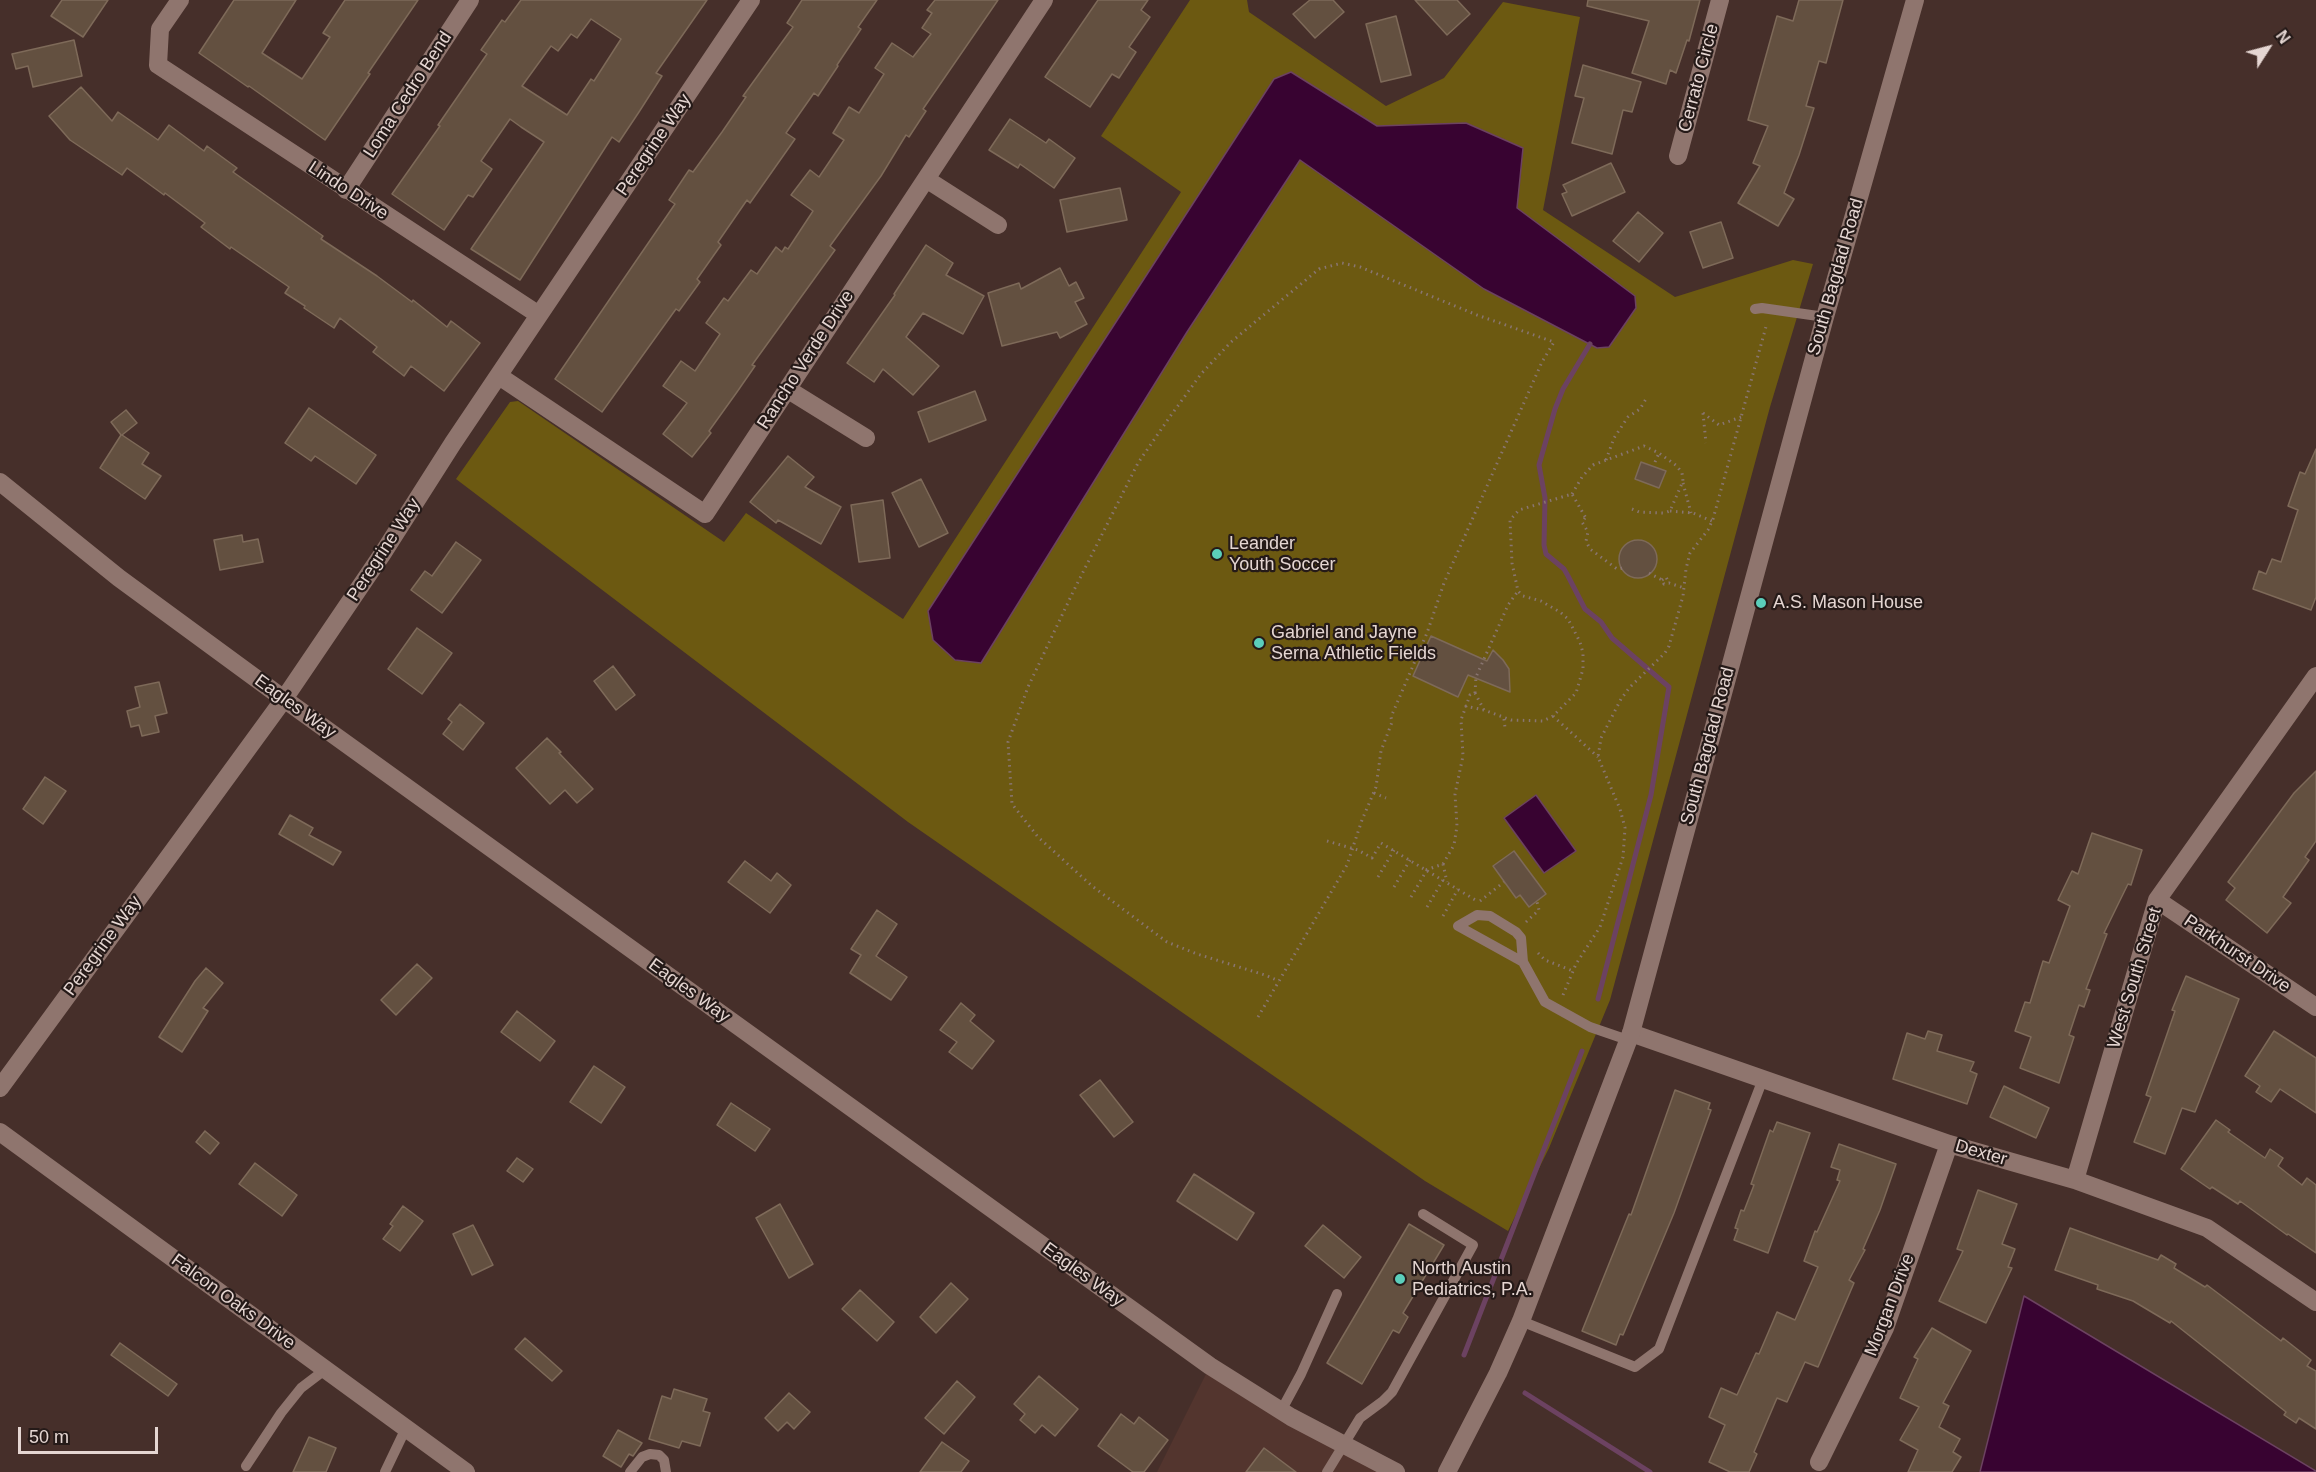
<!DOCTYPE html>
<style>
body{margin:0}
#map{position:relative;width:2316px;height:1472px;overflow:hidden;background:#462f2a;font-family:Arial,sans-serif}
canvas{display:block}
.north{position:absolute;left:2238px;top:18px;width:60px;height:60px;-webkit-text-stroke:4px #251a18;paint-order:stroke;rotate:54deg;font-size:16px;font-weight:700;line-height:24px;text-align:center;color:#e5d6d2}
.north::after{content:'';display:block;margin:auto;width:21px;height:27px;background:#e5d6d2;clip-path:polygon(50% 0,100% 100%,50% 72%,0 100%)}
.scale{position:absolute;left:18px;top:1427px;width:140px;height:27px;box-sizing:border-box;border:3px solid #e5d6d2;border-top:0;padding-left:8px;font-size:18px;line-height:21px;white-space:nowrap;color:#e5d6d2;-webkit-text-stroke:4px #251a18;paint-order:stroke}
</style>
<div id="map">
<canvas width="2316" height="1472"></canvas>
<div class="north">N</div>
<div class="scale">50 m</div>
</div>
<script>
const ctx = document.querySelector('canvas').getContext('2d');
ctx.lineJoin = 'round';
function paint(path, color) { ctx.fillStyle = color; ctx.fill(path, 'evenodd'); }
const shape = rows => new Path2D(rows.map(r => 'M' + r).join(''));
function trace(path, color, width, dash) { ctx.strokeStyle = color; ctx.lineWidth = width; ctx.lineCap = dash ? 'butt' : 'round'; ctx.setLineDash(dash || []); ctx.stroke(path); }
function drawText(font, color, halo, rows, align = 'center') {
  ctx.font = font + ' Arial,sans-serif'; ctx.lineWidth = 4.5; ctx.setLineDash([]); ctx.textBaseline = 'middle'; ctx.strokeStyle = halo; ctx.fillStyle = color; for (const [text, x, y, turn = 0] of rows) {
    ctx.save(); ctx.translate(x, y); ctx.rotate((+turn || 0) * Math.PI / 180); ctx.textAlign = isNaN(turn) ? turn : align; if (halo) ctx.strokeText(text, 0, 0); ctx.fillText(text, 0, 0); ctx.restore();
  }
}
paint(shape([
 [1210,1366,1396,1472,1157,1472]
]), '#53352e');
paint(shape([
 [1190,0,1247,0,1249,12,1386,106,1444,78,1503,2,1580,17,1543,210,1675,297,1793,260,1813,264,1770,407,1610,1000,1549,1148,1508,1231,1425,1181,908,822,456,479,510,402,518,401,724,542,746,513,903,619,1181,192,1101,136]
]), '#6c5911');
const water = shape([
 [1291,72,1377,126,1466,123,1523,148,1517,208,1635,296,1636,308,1609,347,1597,348,1484,289,1300,160,1187,332,981,663,955,660,933,640,928,611,1274,79,1291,72],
 [1536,795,1576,851,1544,873,1504,818,1536,795],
 [2024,1296,2316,1471,2316,1472,1980,1472,2024,1296]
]);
paint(water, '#380331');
trace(water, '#6c4261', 1.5);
trace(shape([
 [1590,344,1563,389,1555,409,1539,465,1545,498,1544,545,1546,554,1564,569,1568,576,1585,609,1601,622,1612,638,1669,687,1651,795,1598,999],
 [1464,1355,1582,1051],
 [1525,1393,1650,1472]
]), '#6c4261', 5);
const building = shape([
 [62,0,108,0,83,37,51,16,62,0],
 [234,0,296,0,262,53,302,79,330,37,323,33,345,0,418,0,368,73,370,74,325,140,249,86,248,87,199,53,234,0],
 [521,0,707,0,656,73,662,76,639,112,619,142,612,137,520,280,471,249,544,142,521,127,510,119,481,161,492,169,473,197,468,195,444,230,392,194,440,126,438,125,487,54,481,50,502,20,505,22,521,0],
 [591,19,621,39,594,81,591,79,567,115,522,86,551,46,558,51,571,34,577,38,591,19],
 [802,0,877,0,858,27,861,29,837,65,838,66,818,96,814,93,786,133,795,139,750,203,747,200,718,242,721,245,697,279,700,282,679,311,676,309,602,412,555,379,675,204,669,200,689,170,693,172,722,132,746,97,743,96,793,27,787,23,802,0],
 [935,0,998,0,923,109,926,111,909,137,906,135,881,176,830,246,835,250,752,365,755,366,737,392,709,431,711,433,692,457,663,434,687,403,663,386,681,361,695,371,720,334,706,323,724,298,728,301,751,270,757,274,776,247,782,252,785,247,788,249,813,211,791,195,810,170,819,177,844,140,833,133,849,107,859,113,884,74,875,68,892,43,913,57,931,34,922,28,932,13,927,10,935,0],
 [1098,0,1148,0,1141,10,1150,17,1129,47,1136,52,1119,78,1112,74,1090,107,1045,77,1098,0],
 [1310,0,1333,0,1344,12,1315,38,1293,14,1310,0],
 [1415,0,1457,0,1470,14,1447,35,1415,0],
 [1588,0,1700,0,1689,41,1687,40,1676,73,1670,70,1666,84,1632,73,1649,21,1587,6,1588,0],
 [1799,0,1843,0,1826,63,1819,61,1806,106,1814,108,1799,155,1784,193,1794,199,1778,226,1738,203,1760,166,1753,163,1768,126,1748,120,1777,16,1793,21,1799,0],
 [1396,16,1411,75,1381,82,1366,24,1396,16],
 [74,40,82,76,33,87,28,66,16,69,12,54,74,40],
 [1583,65,1641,82,1632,112,1623,110,1612,154,1572,143,1584,98,1575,96,1583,65],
 [81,87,112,121,118,112,158,140,169,125,204,151,207,146,237,168,233,172,323,236,321,239,377,276,412,302,413,300,447,327,451,321,480,343,444,391,411,366,404,376,373,352,377,347,340,318,334,328,304,308,305,306,285,293,289,287,231,247,230,249,201,227,205,223,165,193,164,195,127,168,122,175,70,140,49,116,81,87],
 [1010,119,1046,143,1049,139,1075,158,1054,188,1020,164,1018,168,989,150,1010,119],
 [1611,163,1625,192,1572,216,1562,194,1567,192,1563,185,1611,163],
 [1120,188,1127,220,1067,232,1060,200,1120,188],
 [1638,212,1663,233,1639,262,1613,241,1638,212],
 [1721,222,1733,258,1703,268,1690,232,1721,222],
 [926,245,953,263,946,275,984,296,963,334,923,313,906,337,939,366,913,395,883,369,874,382,847,363,895,295,894,294,926,245],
 [1060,268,1069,286,1076,282,1084,298,1075,302,1087,324,1060,338,1057,332,1002,346,988,293,1019,283,1021,289,1060,268],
 [975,391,986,420,929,442,918,412,975,391],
 [309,408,376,455,356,484,315,456,311,461,285,443,309,408],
 [126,410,137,423,122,435,149,453,142,464,161,476,145,499,100,468,121,435,111,422,126,410],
 [2316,449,2316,597,2311,610,2253,589,2259,571,2266,574,2272,559,2281,562,2298,510,2288,506,2300,472,2305,474,2316,449],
 [788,456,814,477,805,487,841,507,821,544,778,520,776,523,750,502,788,456],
 [1641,462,1666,471,1659,488,1635,479,1641,462],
 [921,479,948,533,919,547,892,493,921,479],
 [883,500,890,558,859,562,851,505,883,500],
 [242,535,243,542,258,539,263,562,220,570,214,540,242,535],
 '1619 559a19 19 0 1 1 38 0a19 19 0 1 1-38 0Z',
 [456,542,481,560,442,613,411,590,425,571,432,576,456,542],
 [417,628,452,653,422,694,388,669,417,628],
 [1431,636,1487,661,1493,650,1503,660,1509,669,1510,692,1468,675,1458,697,1413,676,1431,636],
 [613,666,635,695,616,710,594,681,613,666],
 [159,682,167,713,155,716,159,732,142,736,139,725,131,727,127,711,140,707,135,687,159,682],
 [460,704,484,723,463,750,443,734,452,722,448,719,460,704],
 [547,738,561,752,559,753,593,789,577,803,565,790,550,804,516,768,547,738],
 [2316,771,2316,841,2305,857,2309,860,2283,897,2291,903,2267,933,2226,900,2235,888,2228,882,2294,793,2316,771],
 [45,777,66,791,43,824,23,809,45,777],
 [290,815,313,828,309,835,341,852,333,865,279,834,290,815],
 [2092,833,2142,850,2131,885,2128,884,2104,933,2107,934,2086,989,2090,990,2084,1007,2079,1005,2069,1035,2074,1037,2059,1083,2020,1068,2031,1037,2015,1031,2025,1002,2030,1003,2043,961,2049,963,2070,906,2058,900,2072,871,2078,874,2092,833],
 [1514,851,1546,894,1529,907,1520,895,1516,898,1493,866,1514,851],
 [745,861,771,881,777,873,791,885,770,913,728,882,745,861],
 [877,910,897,924,876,956,907,977,891,1000,850,973,861,955,851,949,877,910],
 [417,964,432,978,396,1015,381,1000,417,964],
 [206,968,223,983,203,1008,208,1011,182,1052,159,1037,195,981,206,968],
 [2186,976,2239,999,2195,1112,2182,1108,2165,1154,2134,1142,2151,1097,2146,1095,2175,1011,2172,1010,2186,976],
 [961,1003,975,1015,970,1021,994,1041,972,1069,949,1052,957,1042,940,1030,961,1003],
 [517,1011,555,1041,540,1061,501,1032,517,1011],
 [1928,1031,1942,1035,1937,1051,1974,1062,1970,1071,1977,1074,1967,1104,1893,1079,1907,1033,1925,1039,1928,1031],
 [2274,1031,2316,1058,2316,1113,2280,1089,2271,1102,2256,1092,2260,1086,2245,1076,2274,1031],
 [594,1066,625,1087,601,1123,570,1102,594,1066],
 [1100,1080,1133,1122,1114,1137,1080,1095,1100,1080],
 [2004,1086,2049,1108,2036,1138,1990,1117,2004,1086],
 [1675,1090,1710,1103,1708,1109,1711,1110,1674,1213,1623,1335,1620,1334,1616,1345,1582,1331,1629,1214,1631,1215,1675,1090],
 [731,1103,770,1129,755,1151,717,1125,731,1103],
 [2216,1120,2230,1130,2228,1132,2265,1158,2270,1149,2283,1158,2278,1166,2302,1185,2307,1178,2316,1185,2316,1253,2288,1234,2287,1235,2240,1201,2238,1204,2212,1187,2210,1189,2181,1169,2216,1120],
 [1777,1122,1810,1133,1768,1253,1734,1240,1738,1229,1735,1228,1741,1210,1744,1211,1754,1185,1751,1184,1770,1130,1773,1132,1777,1122],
 [205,1131,219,1143,210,1154,196,1142,205,1131],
 [1839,1144,1896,1164,1880,1210,1863,1249,1865,1250,1849,1280,1854,1283,1818,1367,1805,1362,1787,1402,1777,1398,1754,1452,1757,1454,1749,1472,1730,1472,1709,1462,1725,1425,1709,1417,1721,1388,1737,1395,1756,1353,1759,1354,1777,1312,1795,1320,1818,1267,1804,1261,1815,1231,1817,1232,1840,1181,1837,1180,1840,1170,1831,1167,1839,1144],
 [517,1158,533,1169,523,1182,507,1171,517,1158],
 [255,1163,297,1195,282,1216,239,1184,255,1163],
 [1194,1174,1254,1213,1237,1240,1177,1201,1194,1174],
 [1978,1190,2017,1204,2002,1244,2015,1249,2008,1267,2012,1268,1986,1323,1939,1301,1963,1251,1957,1249,1978,1190],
 [780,1204,813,1264,789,1278,756,1218,780,1204],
 [403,1206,423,1221,400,1251,383,1239,393,1226,390,1224,403,1206],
 [1409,1224,1444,1245,1403,1313,1408,1317,1399,1333,1393,1330,1362,1384,1327,1363,1409,1224],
 [473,1225,493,1265,472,1275,453,1234,473,1225],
 [1323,1225,1361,1257,1344,1278,1305,1246,1323,1225],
 [2070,1228,2158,1260,2161,1255,2176,1264,2174,1268,2205,1287,2207,1285,2281,1341,2283,1338,2311,1360,2307,1366,2316,1371,2316,1429,2299,1418,2296,1423,2284,1415,2286,1412,2171,1321,2170,1323,2133,1301,2097,1289,2098,1285,2055,1270,2070,1228],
 [951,1283,968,1299,936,1333,920,1317,951,1283],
 [860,1290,894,1322,877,1341,842,1309,860,1290],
 [1932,1328,1971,1351,1943,1403,1949,1406,1939,1427,1960,1439,1953,1452,1961,1457,1952,1472,1908,1472,1918,1450,1900,1440,1919,1407,1900,1398,1918,1359,1914,1357,1932,1328],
 [525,1338,562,1371,552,1381,515,1349,525,1338],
 [120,1343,177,1384,168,1396,111,1355,120,1343],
 [1039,1376,1078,1409,1055,1436,1042,1425,1035,1433,1020,1420,1025,1414,1014,1404,1039,1376],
 [957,1381,975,1397,944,1434,925,1418,957,1381],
 [674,1389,707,1399,703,1411,710,1413,700,1446,682,1441,679,1448,649,1439,662,1396,671,1399,674,1389],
 [789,1393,810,1412,794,1429,787,1422,778,1431,765,1418,789,1393],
 [1121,1414,1134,1424,1139,1417,1168,1440,1144,1472,1133,1472,1098,1446,1121,1414],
 [618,1430,642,1443,633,1456,629,1454,621,1467,603,1456,618,1430],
 [309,1437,336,1448,326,1472,293,1472,309,1437],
 [942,1442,969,1461,961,1472,920,1472,942,1442],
 [1264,1448,1296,1472,1246,1472,1264,1448]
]);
paint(building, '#635040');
trace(building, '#7e6a59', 1.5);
trace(shape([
 [1703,413,1719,425,1741,417],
 [1703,413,1706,443],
 [1606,460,1614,438,1628,417,1640,409,1646,399],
 [1655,462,1659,453],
 [1683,483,1691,513],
 [1572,494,1582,477,1593,465,1644,446,1659,453,1677,466,1682,473,1683,481,1670,511,1664,513,1639,512,1632,509],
 [1670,511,1693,513,1712,521],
 [1585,518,1582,522,1588,532,1586,541,1590,549,1617,569,1623,568],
 [1649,573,1662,580,1664,584,1669,583,1684,588],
 [1662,580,1666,577,1669,583],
 [1475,693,1476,677,1508,605,1518,591],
 [1465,706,1484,710,1511,720,1543,721,1553,716,1576,693,1583,669,1583,653,1580,642,1568,619,1560,612,1541,601,1523,596,1518,591,1512,563,1510,520,1519,510,1572,494,1587,520],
 [1553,716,1598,757],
 [1504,719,1505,728],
 [1374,793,1386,798],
 [1327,841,1358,850,1372,858,1381,843,1477,901],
 [1443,864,1447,882],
 [1426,870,1443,864,1454,845,1457,826,1455,794,1463,756,1461,720,1470,695,1475,693,1484,710],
 [1378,877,1394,850],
 [1394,887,1410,860],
 [1411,897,1427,870],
 [1480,901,1504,882],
 [1427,907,1443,880],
 [1443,916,1458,889],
 [1526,922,1539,910,1537,902],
 [1538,953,1545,960,1573,971],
 [1563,995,1576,964,1600,927,1623,857,1625,828,1620,809,1598,757,1601,738,1621,699,1630,687,1665,653,1669,646,1683,596,1686,569,1690,553,1708,530,1713,519,1767,323],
 [1258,1017,1279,981,1347,865,1362,820,1376,787,1381,751,1392,722,1391,717,1427,633,1444,583,1542,362,1554,342,1477,315,1360,267,1342,263,1319,269,1231,342,1201,374,1169,418,1138,463,1073,592,1028,687,1008,742,1012,804,1038,837,1092,886,1167,942,1197,954,1265,975,1279,981]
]), '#897570', 3, [1.5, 4.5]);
trace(shape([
 [1755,309,1762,308,1825,317],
 [1523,962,1521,938,1516,932,1490,916,1477,915,1458,926,1523,962,1545,1002,1590,1027,1628,1040],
 [1521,1321,1635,1367,1659,1349,1763,1079],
 [1281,1411,1301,1374,1337,1294],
 [246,1466,281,1413,301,1388,326,1369],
 [385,1472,406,1428],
 [630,1472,642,1457,650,1454,659,1455,664,1460,666,1472],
 [1327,1472,1360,1418,1383,1401,1392,1392,1473,1245,1423,1214]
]), '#8f756e', 10);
trace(shape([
 [180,0,160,29,158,65,539,315],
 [1678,156,1720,0],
 [926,179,998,225],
 [346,190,470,0],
 [499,376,705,514,1044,0],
 [787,389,866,438],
 [0,482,119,578,284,699,1210,1366,1291,1417,1396,1472],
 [2157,900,2316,1007],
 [1631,1033,1949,1144,2075,1180,2207,1228,2316,1302],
 [0,1088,284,699,383,553,453,443,751,0],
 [0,1132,466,1472],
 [2075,1180,2157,900,2316,676],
 [1819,1462,1885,1328,1949,1144]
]), '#8f756e', 18);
trace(shape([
 [1447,1472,1498,1373,1521,1321,1631,1033,1825,317,1915,0]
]), '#8f756e', 18);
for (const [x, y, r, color] of [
 [1217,554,6,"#5bcebb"],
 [1761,603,6,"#5bcebb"],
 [1259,643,6,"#5bcebb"],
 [1400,1279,6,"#5bcebb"]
]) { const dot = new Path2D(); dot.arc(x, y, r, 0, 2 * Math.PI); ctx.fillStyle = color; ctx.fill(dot); trace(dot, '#251a18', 2); }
drawText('18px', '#e5d6d2', '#251a18', [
 ["Cerrato Circle",1699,78,-75],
 ["Loma Cedro Bend",408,95,-57],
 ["Peregrine Way",654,145,-56],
 ["Lindo Drive",348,191,33],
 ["South Bagdad Road",1836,277,-74],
 ["Rancho Verde Drive",806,360,-57],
 ["Peregrine Way",384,550,-57],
 ["Eagles Way",295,707,36],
 ["South Bagdad Road",1708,746,-75],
 ["Peregrine Way",103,946,-54],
 ["Parkhurst Drive",2237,954,34],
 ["West South Street",2135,978,-73],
 ["Eagles Way",689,991,36],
 ["Dexter",1981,1153,16],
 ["Eagles Way",1083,1275,36],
 ["Falcon Oaks Drive",233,1302,36],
 ["Morgan Drive",1890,1305,-69]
]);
drawText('18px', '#e5d6d2', '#251a18', [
 ["Leander",1229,544],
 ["Youth Soccer",1229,565],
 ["A.S. Mason House",1773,603],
 ["Gabriel and Jayne",1271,633],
 ["Serna Athletic Fields",1271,654],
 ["North Austin",1412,1269],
 ["Pediatrics, P.A.",1412,1290]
], 'left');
</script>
